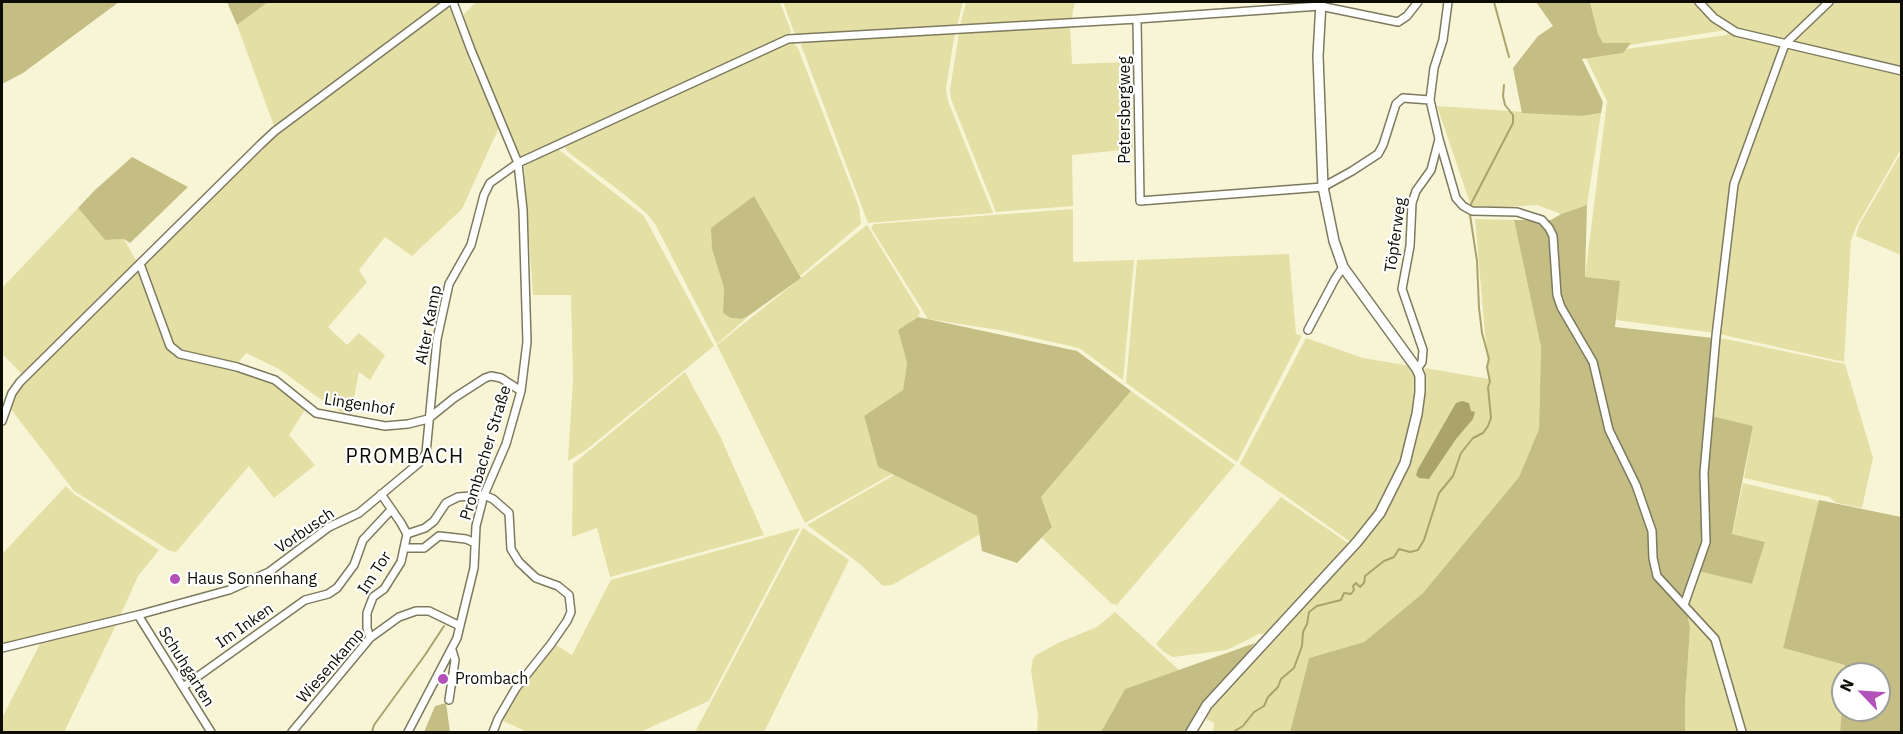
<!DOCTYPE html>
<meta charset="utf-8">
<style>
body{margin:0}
#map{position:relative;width:1903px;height:734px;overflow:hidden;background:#f8f5d7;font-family:"IBM Plex Sans",sans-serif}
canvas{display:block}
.frame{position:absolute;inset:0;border:3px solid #0d0c03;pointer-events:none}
.north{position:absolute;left:1831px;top:662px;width:60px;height:60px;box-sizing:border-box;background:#fff;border:2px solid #9e9e9a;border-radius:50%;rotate:295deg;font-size:16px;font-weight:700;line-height:24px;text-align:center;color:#0d0c03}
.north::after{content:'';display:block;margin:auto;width:21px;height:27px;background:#b151b9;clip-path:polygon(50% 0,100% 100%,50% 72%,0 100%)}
</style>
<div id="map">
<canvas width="1903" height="734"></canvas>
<div class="frame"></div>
<div class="north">N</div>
</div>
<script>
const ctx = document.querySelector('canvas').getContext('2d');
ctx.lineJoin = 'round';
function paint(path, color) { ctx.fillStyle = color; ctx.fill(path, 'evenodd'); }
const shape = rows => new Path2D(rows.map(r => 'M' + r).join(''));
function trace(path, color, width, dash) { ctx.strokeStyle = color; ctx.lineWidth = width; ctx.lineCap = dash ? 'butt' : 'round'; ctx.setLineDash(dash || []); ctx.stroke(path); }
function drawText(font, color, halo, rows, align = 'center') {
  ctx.font = font + ' "IBM Plex Sans",sans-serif'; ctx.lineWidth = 4.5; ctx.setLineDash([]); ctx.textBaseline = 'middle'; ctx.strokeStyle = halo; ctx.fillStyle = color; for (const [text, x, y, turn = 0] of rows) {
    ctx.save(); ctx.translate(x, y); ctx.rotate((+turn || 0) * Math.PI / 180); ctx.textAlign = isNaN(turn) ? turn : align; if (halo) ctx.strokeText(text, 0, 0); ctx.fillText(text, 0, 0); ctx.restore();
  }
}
paint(shape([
 [268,2,445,2,277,127,274,126,237,25],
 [476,2,780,2,791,31,788,37,521,158,464,23,464,14],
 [783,2,963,2,957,26,800,36,794,32],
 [966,2,1075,2,1071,21,960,26],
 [1590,2,1698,2,1727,30,1629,45,1630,43,1603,44,1598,34],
 [1703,2,1827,2,1785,40,1779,40,1731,27],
 [1833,2,1901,2,1901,68,1798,44,1795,40,1798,33],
 [448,8,455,14,472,68,500,125,462,209,412,256,385,237,359,270,367,282,328,327,347,345,359,333,385,355,370,380,359,372,350,418,316,396,279,369,246,353,236,365,181,353,172,345,144,265,144,263,262,145,282,128,442,9],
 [1070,25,1072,64,1130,62,1133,149,1072,155,1073,206,996,212,951,99,950,89,959,33,963,31],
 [955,32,946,89,948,101,993,213,868,223,801,45,805,41],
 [1730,32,1777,44,1781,47,1733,183,1715,333,1616,320,1619,282,1585,277,1607,101,1586,58,1623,53,1626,49,1726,35],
 [792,42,798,48,859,207,861,224,800,276,754,196,712,249,724,288,723,313,731,318,742,319,751,314,717,344,655,224,647,214,625,195,568,152,564,146,565,144,786,43],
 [1792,48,1901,72,1901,149,1856,227,1851,240,1844,362,1719,334,1737,182,1785,50],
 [1437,106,1582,116,1601,113,1587,205,1561,214,1537,205,1506,207,1471,206],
 [558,149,644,216,714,346,586,450,568,461,573,379,571,295,533,295,524,165],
 [1901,153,1901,255,1856,236,1859,225],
 [78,208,105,240,124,239,138,264,23,375,2,354,2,288],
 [1073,209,1073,262,1134,260,1123,380,1079,348,999,330,928,319,871,228,874,224],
 [1475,219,1514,220,1541,347,1539,429,1519,477,1423,593,1364,642,1309,658,1290,732,1213,732,1214,723,1205,718,1219,698,1365,539,1412,450,1422,411,1425,368,1489,379],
 [867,225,920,312,918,317,898,330,907,363,903,390,864,417,878,467,892,474,805,523,717,345],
 [1289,254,1296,334,1302,336,1237,462,1126,383,1137,260],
 [138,271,140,273,170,348,275,382,306,408,289,435,315,465,274,498,249,466,176,552,170,551,74,491,10,408,18,386],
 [1306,338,1363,358,1411,366,1416,381,1415,409,1405,453,1396,474,1375,513,1352,543,1240,464],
 [1720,339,1726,339,1845,364,1873,458,1862,508,1837,503,1829,497,1744,478,1753,426,1712,416,1717,345],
 [685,372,720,436,764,535,610,577,597,528,572,537,573,464],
 [1131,391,1235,465,1117,605,1112,604,1042,538,1052,526,1041,497],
 [894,475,977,516,980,534,892,585,883,586,860,564,807,525],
 [1743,483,1819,501,1783,648,1845,665,1840,732,1744,732,1722,652,1689,605,1689,600,1699,571,1752,584,1765,542,1732,535],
 [66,486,74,494,159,550,138,576,120,616,2,646,2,554],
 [1281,497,1351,545,1267,634,1259,634,1227,650,1173,657,1164,652,1156,644],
 [800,528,709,701,640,732,527,732,501,720,508,705,554,644,572,655,611,580],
 [803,528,849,560,764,732,695,732],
 [1115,612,1179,670,1125,689,1101,732,1037,732,1038,716,1031,670,1033,659,1036,655,1058,643,1097,627],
 [1687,612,1713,641,1740,732,1685,732,1685,704,1690,628],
 [118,621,64,732,2,732,2,718,42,640]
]), '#e4dfa5');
paint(shape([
 [2,2,119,2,23,73,2,84],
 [227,2,268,2,237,25],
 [1536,2,1590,2,1598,34,1603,43,1631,43,1623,53,1582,59,1603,102,1601,113,1582,116,1522,113,1513,68,1538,36,1553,26],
 [132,157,188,187,130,243,124,239,105,240,78,208,94,191],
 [754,196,801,278,751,314,742,319,731,318,723,313,724,288,712,249,711,228],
 [1587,205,1585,277,1620,281,1615,327,1713,338,1712,416,1753,426,1732,534,1765,542,1752,584,1694,570,1684,596,1690,628,1685,704,1685,732,1290,732,1309,658,1364,642,1423,593,1519,477,1539,429,1541,347,1514,220,1551,220,1561,214],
 [918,317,1077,351,1131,391,1041,497,1052,527,1017,563,982,551,977,516,878,467,864,416,903,390,907,363,898,330],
 [1819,500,1901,517,1901,732,1840,732,1843,694,1843,710,1879,710,1879,674,1844,674,1845,665,1783,648],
 [1255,643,1186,732,1101,732,1125,689],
 [446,703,450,732,424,732,435,706]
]), '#c4be84');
paint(shape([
 [1462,401,1469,403,1471,411,1475,412,1473,419,1456,439,1429,479,1419,478,1416,475,1418,469,1456,403]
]), '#aaa46b');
trace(shape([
 [1494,2,1509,57],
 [1471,204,1513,123,1513,115,1505,105,1503,96,1504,85],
 [372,732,374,725,425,655,444,626],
 [1233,732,1243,726,1254,712,1264,706,1268,697,1278,687,1281,679,1294,668,1302,646,1303,632,1307,624,1309,612,1317,606,1341,600,1344,593,1351,594,1354,590,1353,586,1356,583,1360,587,1364,583,1365,576,1384,561,1394,557,1399,549,1410,552,1418,550,1424,540,1439,493,1453,476,1461,453,1473,438,1483,433,1488,426,1491,418,1488,387,1490,382,1487,367,1489,359,1482,333,1479,308,1477,261,1470,215]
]), '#aaa46b', 2);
const minor = shape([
 [1418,2,1407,16,1398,22,1320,6,1137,19,1140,201,1323,187,1352,171,1378,154,1383,145,1396,104,1403,98,1430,100],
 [1699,2,1714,18,1736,32,1902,71],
 [1439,139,1456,198,1463,206,1472,211,1517,212,1542,220,1549,228,1553,236,1557,295,1561,307,1593,362,1609,430,1636,485,1652,531,1653,558,1657,576,1715,639,1742,732],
 [140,264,170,346,180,354,237,367,275,380,316,413,385,426,408,424,428,419,454,398,485,378,491,376,501,378,521,391],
 [1308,330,1335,279,1343,267],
 [1417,369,1422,362,1423,350,1402,289,1410,246,1412,203,1416,191,1431,170,1439,139,1430,100,1434,68,1443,40,1448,2],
 [2,421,12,393,20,382,261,144,275,131,448,2],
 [407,534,425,528,434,521,446,503,458,497,484,495,493,499,509,513,511,549,519,562,536,578,558,586,569,595,571,612,567,621,551,644,516,688,498,719,493,732],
 [405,548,424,548,439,536,466,539,475,543],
 [1684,605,1706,542,1704,473,1716,336,1734,184,1785,44,1829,2],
 [138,615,211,732],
 [370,638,367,628,367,613,373,597,384,589,401,562,407,534,401,523,381,494],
 [2,648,138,615,229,590,269,572,329,527,359,513,419,463,426,453,437,339,449,284,471,245,484,195,490,183,518,163,788,39,1137,19],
 [183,687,305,600,328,594,337,588,354,565,363,540,391,510],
 [449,700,455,660,452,650],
 [292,732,370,638,399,617,416,611,429,611,460,626],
 [408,732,457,638,474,568,476,526,484,495,506,444,521,391,527,342,523,210,518,163,471,50,453,2]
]);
const tertiary = shape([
 [1191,732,1207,705,1357,542,1380,513,1405,463,1417,414,1420,392,1420,376,1417,369,1343,267,1334,241,1323,187,1318,56,1321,2]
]);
trace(minor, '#7d7a5f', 10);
trace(tertiary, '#7d7a5f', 12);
trace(minor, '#fff', 7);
trace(tertiary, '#fff', 9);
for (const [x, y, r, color] of [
 [175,579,6,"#b151b9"],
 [443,679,6,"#b151b9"]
]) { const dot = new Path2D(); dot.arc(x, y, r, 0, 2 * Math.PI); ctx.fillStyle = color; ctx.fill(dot); trace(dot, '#fff', 2); }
drawText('16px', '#0d0c03', '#fff', [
 ["Petersbergweg",1125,110,-90],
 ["Töpferweg",1396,235,-82],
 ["Alter Kamp",429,325,-79],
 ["Lingenhof",359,405,9],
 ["Prombacher Straße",486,453,-73],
 ["Vorbusch",305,531,-34],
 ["Im Tor",375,573,-57],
 ["Im Inken",245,626,-35],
 ["Wiesenkamp",331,666,-49],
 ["Schuhgarten",186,667,58]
]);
drawText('16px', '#0d0c03', '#fff', [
 ["Haus Sonnenhang",187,579],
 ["Prombach",455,679]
], 'left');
ctx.letterSpacing = '1.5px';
drawText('20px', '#0d0c03', '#fff', [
 ["PROMBACH",405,457]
]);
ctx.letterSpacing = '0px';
</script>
